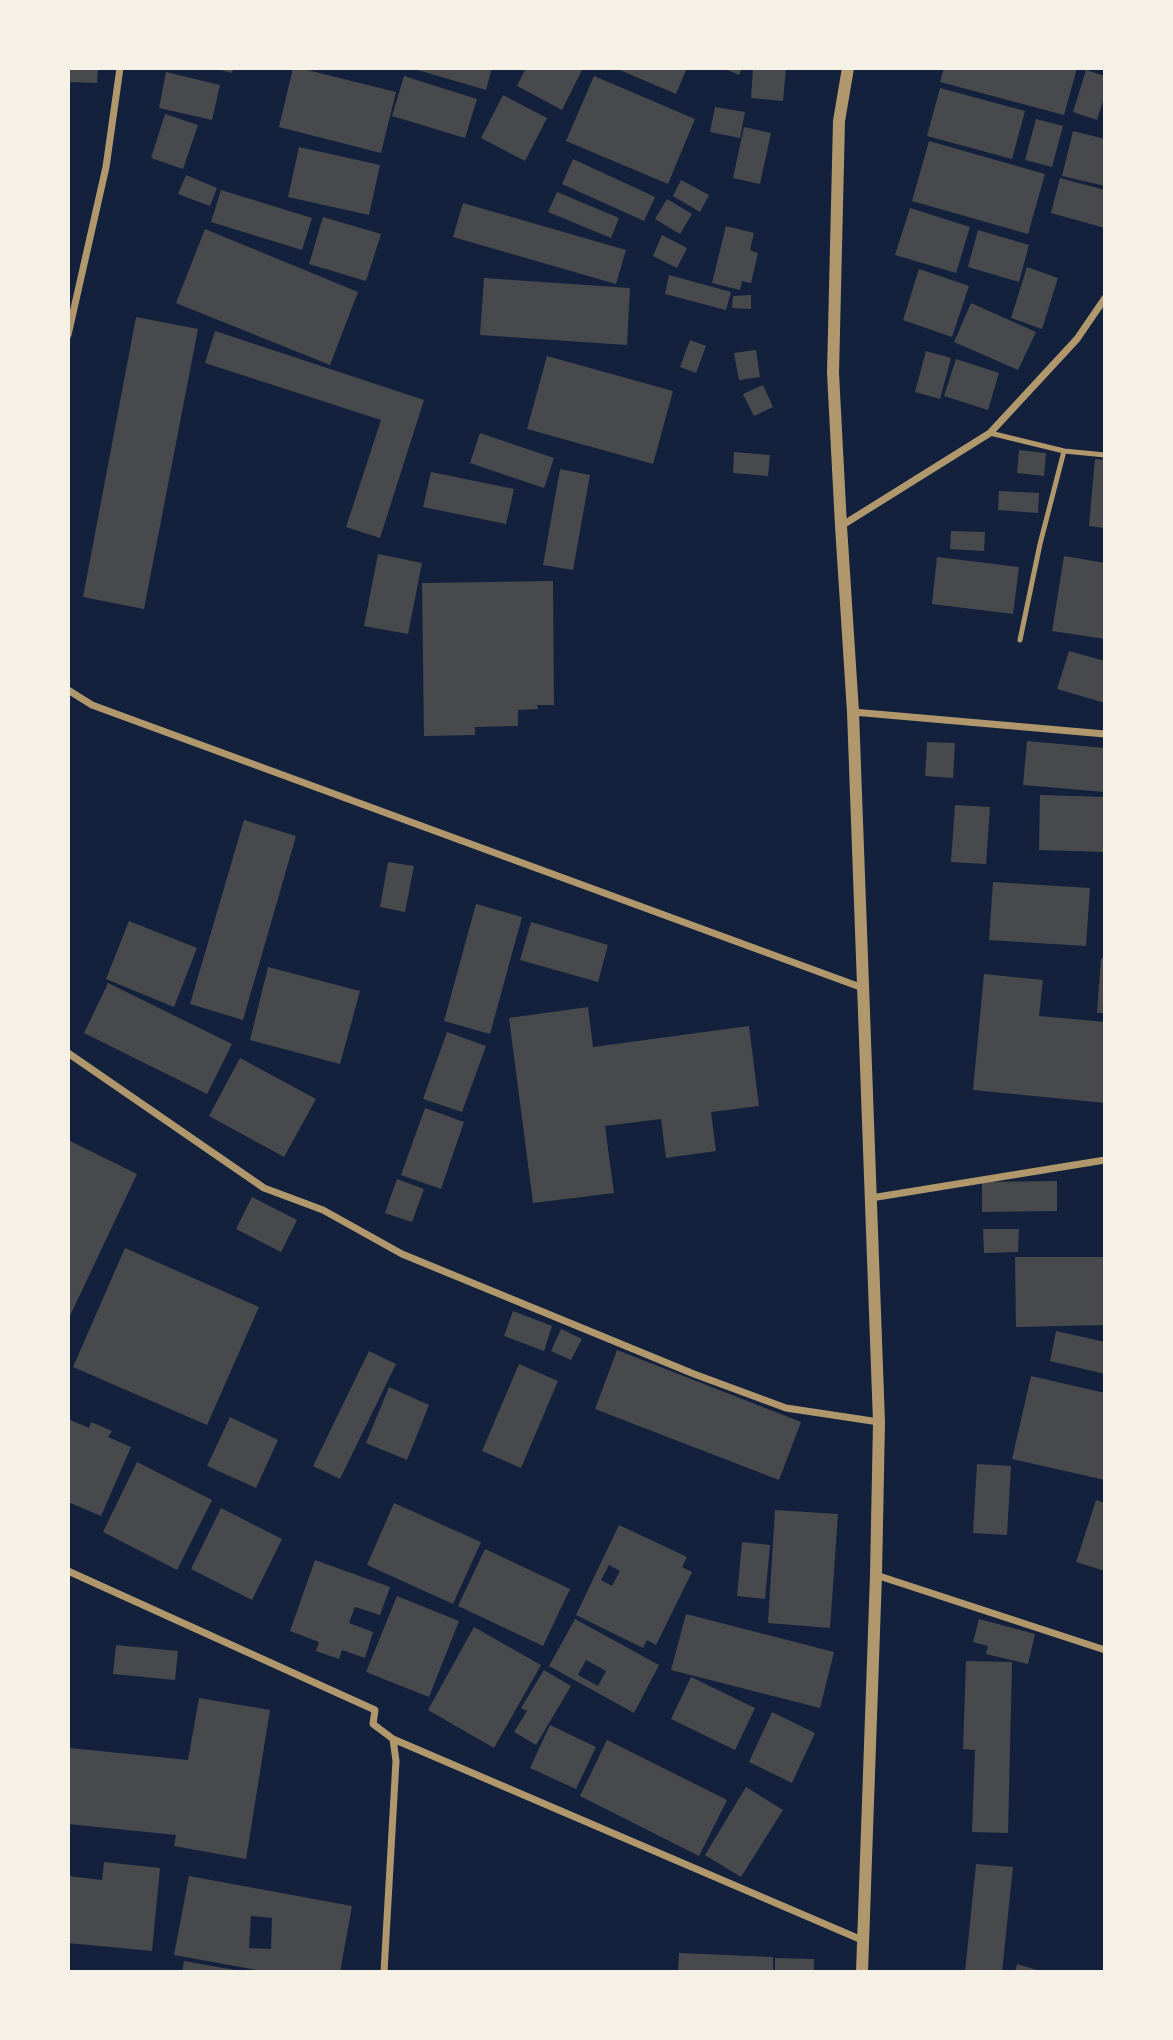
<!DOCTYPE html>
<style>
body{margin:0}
#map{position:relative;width:1173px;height:2040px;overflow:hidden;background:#14213d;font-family:"Golos Text",sans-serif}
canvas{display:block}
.frame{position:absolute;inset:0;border:70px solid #f6f1e7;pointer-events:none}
</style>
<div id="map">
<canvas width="1173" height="2040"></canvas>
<div class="frame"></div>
</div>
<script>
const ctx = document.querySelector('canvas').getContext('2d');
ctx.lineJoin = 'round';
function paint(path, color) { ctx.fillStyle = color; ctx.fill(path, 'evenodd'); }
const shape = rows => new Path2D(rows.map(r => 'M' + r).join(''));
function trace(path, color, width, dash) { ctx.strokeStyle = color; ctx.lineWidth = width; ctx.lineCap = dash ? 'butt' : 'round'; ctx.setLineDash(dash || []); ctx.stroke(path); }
paint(shape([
 [68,68,98,68,97,83,68,82],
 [213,68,233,68,232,73],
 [293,68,299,68,396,92,381,153,279,127],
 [411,68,492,68,486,90],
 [526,68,583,68,562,110,517,86],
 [615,68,687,68,676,94],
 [723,68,742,68,739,75],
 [753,68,786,68,783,101,751,98],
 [944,68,1077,68,1064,115,940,82],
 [1086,70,1105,76,1105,94,1097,120,1073,112],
 [166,72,220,85,212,120,159,108],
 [404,76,477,99,465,138,392,116],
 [594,76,695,119,668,184,566,141],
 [940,88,1025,111,1012,159,927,136],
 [503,95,547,118,525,161,481,138],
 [715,107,745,112,740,138,710,132],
 [165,114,198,125,183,169,151,158],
 [1036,119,1063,126,1052,167,1025,160],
 [744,127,771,133,760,184,733,178],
 [1073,131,1105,139,1105,186,1062,176],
 [929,141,1045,174,1028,234,912,201],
 [299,147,380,165,369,215,288,197],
 [573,159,655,197,644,221,562,184],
 [186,175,217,188,210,206,178,194],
 [1060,178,1105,190,1105,228,1051,213],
 [681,180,709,195,700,212,673,196],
 [221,190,312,218,302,250,211,222],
 [557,192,619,218,611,238,548,212],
 [667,199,692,214,680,234,655,219],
 [463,203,626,250,616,284,453,237],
 [910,208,970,227,956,273,895,255],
 [323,217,381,234,366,281,309,264],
 [726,226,754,233,750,250,758,253,751,283,742,281,740,290,712,283],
 [205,229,358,292,330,365,176,303],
 [978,230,1029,245,1019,282,968,267],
 [662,235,687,248,677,268,653,256],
 [1027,267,1058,278,1042,329,1011,318],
 [919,269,969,286,952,337,903,320],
 [669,275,731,292,726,310,665,294],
 [484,278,630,288,627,345,480,335],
 [751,295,751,309,732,308,733,296],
 [971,303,1036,332,1018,370,954,342],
 [136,317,198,329,144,609,83,597],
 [215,331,424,400,380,538,346,527,381,420,205,363],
 [690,340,706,346,696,373,680,367],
 [756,350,760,377,739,380,734,353],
 [926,351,951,358,940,399,915,392],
 [547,356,673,391,653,464,527,429],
 [956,359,999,373,988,410,944,396],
 [763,385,773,407,754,416,743,394],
 [480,433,554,458,544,488,470,463],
 [1019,450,1046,453,1044,476,1017,473],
 [734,452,770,455,768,476,733,473],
 [1095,459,1105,460,1105,528,1089,526],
 [560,469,590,475,573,570,543,565],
 [431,472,514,489,506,524,423,507],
 [999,491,1039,493,1038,513,998,510],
 [951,531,985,532,984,551,950,549],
 [378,554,422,563,408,634,364,626],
 [1064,556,1105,563,1105,639,1052,631],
 [937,557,1019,567,1013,614,932,604],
 [553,581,554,705,537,705,538,709,518,710,518,726,475,727,475,735,424,736,422,583],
 [1069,651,1105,661,1105,703,1057,689],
 [1027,741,1105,748,1105,792,1023,785],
 [927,742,955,743,953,778,925,776],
 [1040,795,1105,797,1105,852,1039,850],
 [955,805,990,807,986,864,951,862],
 [244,820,296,836,243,1020,190,1004],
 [388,862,414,866,405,912,380,907],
 [993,882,1090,888,1086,946,989,940],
 [476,904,522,917,490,1034,444,1021],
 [129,921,197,948,174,1007,106,979],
 [531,922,608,945,598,982,520,960],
 [1101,958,1105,958,1105,1013,1097,1013],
 [268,967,360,991,340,1064,250,1040],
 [984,974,1043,980,1039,1016,1105,1022,1105,1103,973,1090],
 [108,983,232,1044,207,1094,84,1033],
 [588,1007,593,1047,749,1026,759,1106,711,1112,716,1151,666,1158,661,1119,605,1126,614,1193,533,1203,509,1018],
 [447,1032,486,1046,462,1112,423,1099],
 [240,1058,316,1099,284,1157,209,1116],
 [425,1108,464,1122,441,1189,401,1175],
 [68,1140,137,1174,68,1320],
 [397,1179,424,1189,412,1222,385,1213],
 [1057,1181,1057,1211,982,1212,982,1182],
 [252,1197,297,1220,281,1252,236,1229],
 [983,1229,1019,1229,1018,1252,984,1253],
 [125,1248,259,1307,207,1425,73,1367],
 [1015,1257,1105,1257,1105,1325,1016,1327],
 [513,1311,552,1326,544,1351,504,1336],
 [561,1329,582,1339,571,1360,551,1351],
 [1056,1331,1105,1342,1105,1374,1050,1361],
 [617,1350,801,1422,779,1480,595,1409],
 [369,1351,396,1364,340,1479,313,1466],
 [519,1364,558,1381,521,1468,482,1451],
 [1031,1376,1105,1393,1105,1480,1012,1459],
 [389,1387,429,1405,407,1460,366,1443],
 [230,1417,278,1440,256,1488,207,1466],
 [68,1419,89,1428,91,1422,112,1431,108,1437,131,1447,101,1516,68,1502],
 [137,1462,212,1500,177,1570,103,1532],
 [977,1464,1011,1466,1007,1535,973,1533],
 [1096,1500,1105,1503,1105,1571,1076,1562],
 [394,1503,481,1542,453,1604,367,1565],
 [221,1508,282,1539,252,1600,191,1569],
 [775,1510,838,1514,830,1628,768,1623],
 [619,1525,687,1557,682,1567,692,1572,656,1645,647,1640,643,1648,576,1615],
 [609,1565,620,1571,612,1586,601,1580],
 [742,1542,770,1545,765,1599,737,1596],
 [485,1549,570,1589,543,1646,458,1606],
 [315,1560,390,1587,380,1615,355,1607,349,1623,373,1632,365,1658,342,1650,339,1659,316,1651,319,1642,290,1631],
 [397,1596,459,1621,429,1697,366,1672],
 [686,1614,834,1652,820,1708,671,1670],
 [575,1619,659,1665,634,1713,549,1666],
 [586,1660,606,1671,598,1686,578,1675],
 [979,1619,1035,1634,1028,1664,986,1654,988,1646,973,1642],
 [474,1627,541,1665,494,1748,428,1710],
 [116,1645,178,1651,175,1680,113,1674],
 [966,1661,1012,1662,1008,1833,972,1832,975,1750,963,1749],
 [544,1670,571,1686,536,1745,514,1732,527,1711,521,1708],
 [691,1677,755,1708,735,1750,671,1719],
 [199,1698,270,1710,246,1859,174,1846,176,1835,68,1824,68,1766,70,1748,188,1760],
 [772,1712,815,1733,792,1783,749,1762],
 [550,1725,596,1747,576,1789,530,1768],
 [607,1740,727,1800,699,1856,580,1796],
 [746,1787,783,1810,741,1877,705,1855],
 [104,1862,160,1868,152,1951,68,1943,68,1876,102,1880],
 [976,1864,1013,1867,1002,1972,965,1972],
 [189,1876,352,1906,340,1972,268,1972,174,1955],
 [251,1916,272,1918,271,1949,249,1948],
 [679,1953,773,1957,773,1972,678,1972],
 [775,1958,814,1959,814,1972,775,1972],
 [184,1961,235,1970,235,1972,182,1972],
 [1017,1964,1040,1971,1040,1972,1015,1972]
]), '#48494c');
trace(shape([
 [990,433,1064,451,1105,455],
 [1020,640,1040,544,1064,451]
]), '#b1986c', 5);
trace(shape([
 [68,335,106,167,120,68],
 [841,526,990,433,1077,339,1105,298],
 [68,690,92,705,863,988],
 [853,712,1105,734],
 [68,1053,264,1188,323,1210,402,1254,694,1374,786,1408,879,1422],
 [871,1198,1105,1160],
 [68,1571,375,1710,373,1724,393,1739,862,1940],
 [876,1575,1105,1650],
 [384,1972,396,1761,393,1739]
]), '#b1986c', 7);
trace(shape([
 [848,68,839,121,833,373,841,526,853,712,879,1422,876,1575,862,1972]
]), '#b1986c', 12);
</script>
